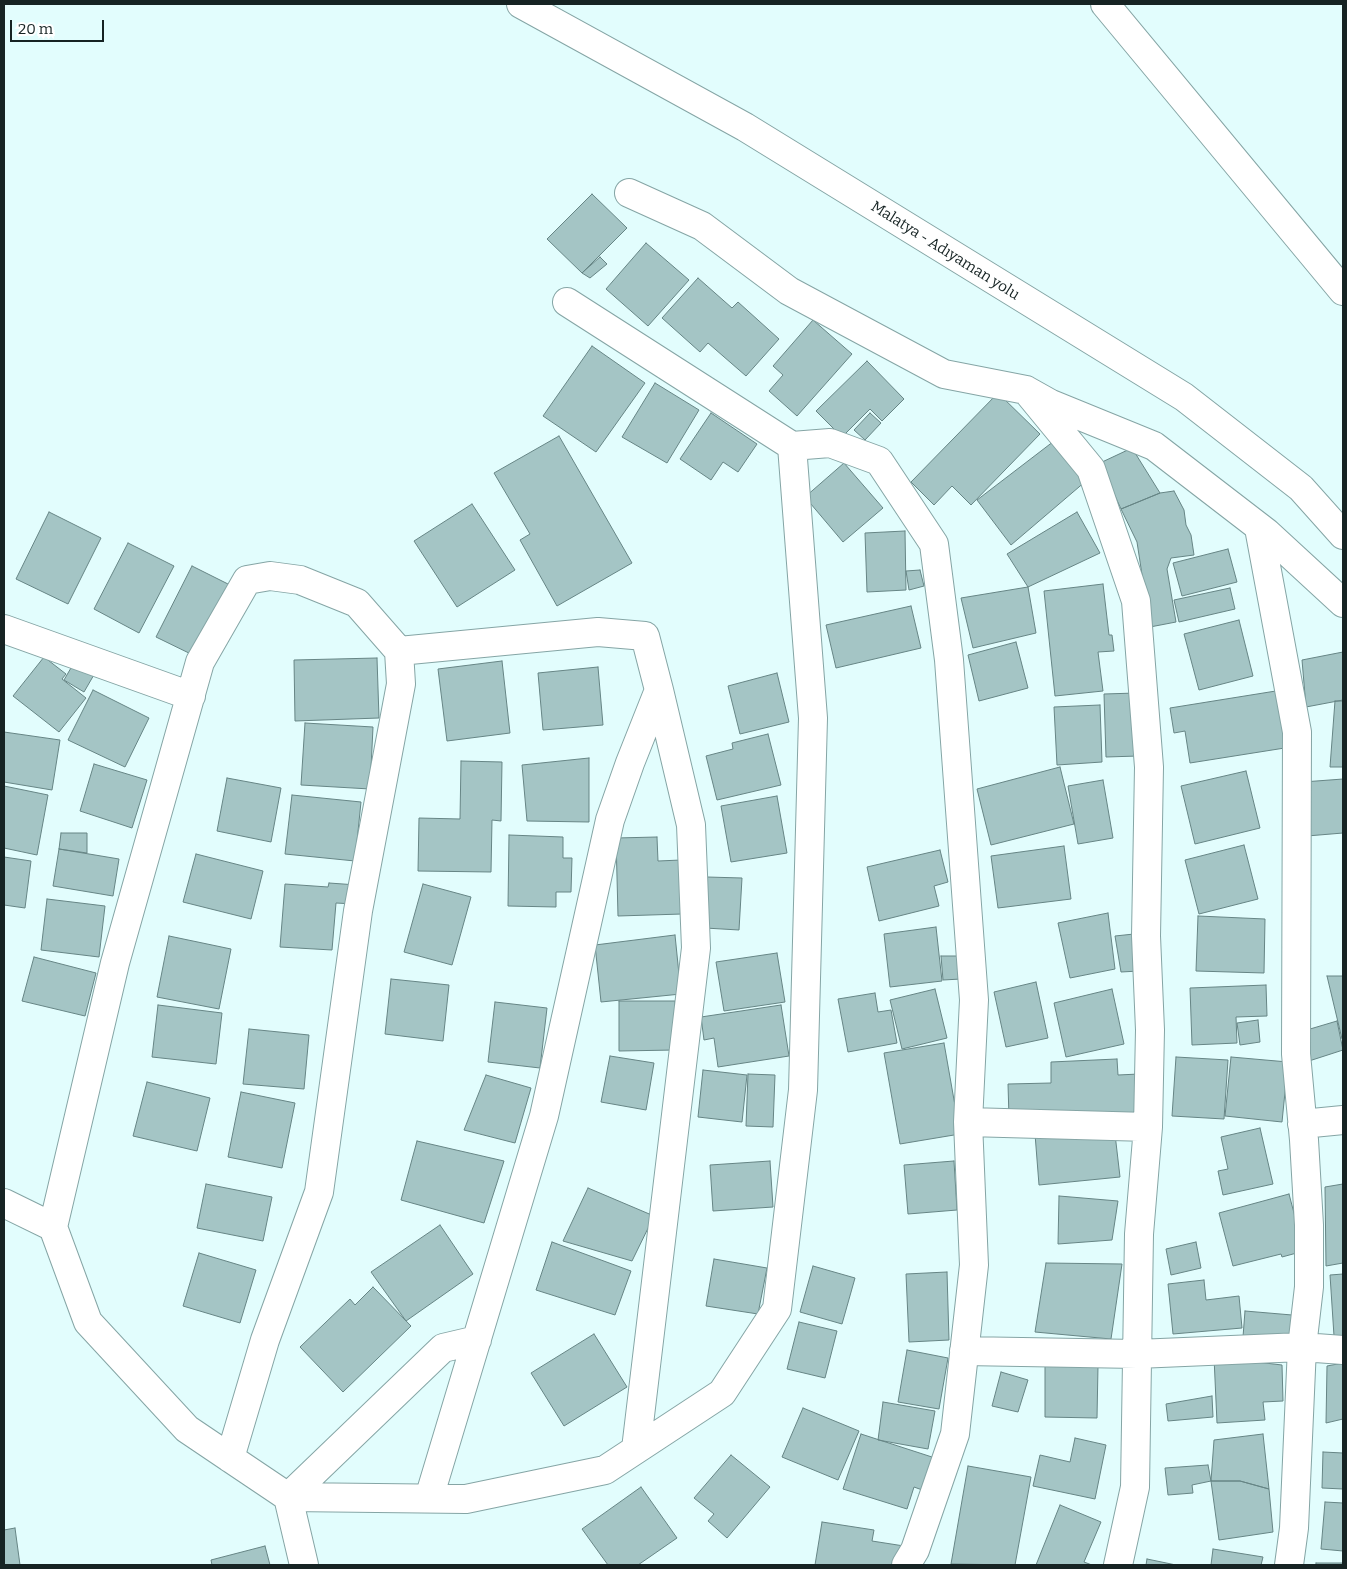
<!DOCTYPE html>
<meta charset="utf-8">
<style>
body{margin:0}
#map{position:relative;width:1347px;height:1569px;overflow:hidden;background:#e2fdfd;font-family:Bitter,serif}
canvas{display:block}
.frame{position:absolute;inset:0;border:5px solid #162323;pointer-events:none}
.scale{position:absolute;left:10px;top:20px;width:94px;height:22px;box-sizing:border-box;border:2px solid #162323;border-top:0;padding-left:6px;font-size:15px;line-height:18px;white-space:nowrap;color:#162323;-webkit-text-stroke:4px #fff;paint-order:stroke}
</style>
<div id="map">
<canvas width="1347" height="1569"></canvas>
<div class="frame"></div>
<div class="scale">20 m</div>
</div>
<script>
const ctx = document.querySelector('canvas').getContext('2d');
ctx.lineJoin = 'round';
function paint(path, color) { ctx.fillStyle = color; ctx.fill(path, 'evenodd'); }
const shape = rows => new Path2D(rows.map(r => 'M' + r).join(''));
function trace(path, color, width, dash) { ctx.strokeStyle = color; ctx.lineWidth = width; ctx.lineCap = dash ? 'butt' : 'round'; ctx.setLineDash(dash || []); ctx.stroke(path); }
function drawText(font, color, halo, rows, align = 'center') {
  ctx.font = font + ' Bitter,serif'; ctx.lineWidth = 4.5; ctx.setLineDash([]); ctx.textBaseline = 'middle'; ctx.strokeStyle = halo; ctx.fillStyle = color; for (const [text, x, y, turn = 0] of rows) {
    ctx.save(); ctx.translate(x, y); ctx.rotate((+turn || 0) * Math.PI / 180); ctx.textAlign = isNaN(turn) ? turn : align; if (halo) ctx.strokeText(text, 0, 0); ctx.fillText(text, 0, 0); ctx.restore();
  }
}
const building = shape([
 [592,194,627,228,582,273,547,239,592,194],
 [646,243,689,280,648,326,606,289,646,243],
 [600,257,607,264,590,278,582,273,600,257],
 [698,278,732,308,738,302,779,339,746,376,708,343,700,352,662,318,698,278],
 [813,320,852,354,797,416,769,391,783,375,773,366,813,320],
 [592,346,645,383,596,452,543,416,592,346],
 [867,361,904,399,882,421,870,409,842,437,816,411,867,361],
 [655,383,699,410,667,463,622,437,655,383],
 [998,393,1040,434,971,505,952,486,934,505,911,482,998,393],
 [711,413,757,444,738,472,723,462,711,480,680,459,711,413],
 [870,413,881,423,865,440,854,430,870,413],
 [559,436,632,563,557,606,520,540,530,534,494,473,559,436],
 [1058,438,1086,481,1011,545,977,500,1058,438],
 [1132,448,1160,493,1121,509,1100,463,1132,448],
 [844,463,883,508,843,542,805,497,844,463],
 [1174,491,1184,510,1186,525,1191,535,1194,555,1171,558,1167,569,1176,622,1150,627,1137,542,1121,509,1160,493,1174,491],
 [472,504,515,570,457,607,414,541,472,504],
 [49,512,101,538,68,604,16,579,49,512],
 [1077,512,1100,553,1028,587,1007,554,1077,512],
 [905,531,906,590,867,592,865,533,905,531],
 [128,543,174,566,139,633,94,609,128,543],
 [1228,549,1237,582,1182,596,1173,563,1228,549],
 [192,566,230,585,195,656,156,637,192,566],
 [920,570,924,586,909,590,906,571,920,570],
 [1103,584,1109,635,1112,635,1114,651,1098,652,1103,691,1055,696,1044,591,1103,584],
 [1028,587,1036,633,973,648,961,598,1028,587],
 [1230,588,1235,609,1179,622,1174,600,1230,588],
 [911,606,921,648,836,668,826,625,911,606],
 [1239,620,1253,676,1199,690,1184,634,1239,620],
 [1016,642,1028,688,979,701,968,655,1016,642],
 [1343,652,1343,700,1306,707,1302,660,1343,652],
 [44,657,66,674,62,679,86,698,59,732,13,696,44,657],
 [377,658,379,718,295,721,294,660,377,658],
 [75,661,95,673,84,692,64,680,75,661],
 [502,661,510,733,447,741,438,669,502,661],
 [598,667,603,725,543,730,538,673,598,667],
 [777,673,789,722,740,734,728,686,777,673],
 [93,690,149,718,125,767,68,740,93,690],
 [1282,690,1291,747,1190,763,1185,731,1174,733,1170,708,1282,690],
 [1136,693,1138,756,1106,757,1104,694,1136,693],
 [1335,701,1343,701,1343,767,1330,767,1335,701],
 [1100,705,1102,762,1057,765,1054,707,1100,705],
 [305,723,373,727,370,789,301,785,305,723],
 [4,732,60,740,52,790,4,782,4,732],
 [768,734,781,785,717,800,706,756,733,749,732,743,768,734],
 [589,758,589,822,527,821,522,765,589,758],
 [461,761,502,762,501,821,492,820,491,872,418,871,419,818,460,819,461,761],
 [94,764,147,780,132,828,80,811,94,764],
 [1060,767,1074,824,991,845,977,789,1060,767],
 [1246,771,1260,828,1195,844,1181,786,1246,771],
 [227,778,281,788,271,842,217,831,227,778],
 [1343,779,1343,833,1307,836,1303,782,1343,779],
 [1103,780,1113,838,1078,844,1068,786,1103,780],
 [4,786,48,795,37,855,4,848,4,786],
 [292,795,361,802,355,861,285,854,292,795],
 [777,796,787,853,731,862,721,806,777,796],
 [61,833,87,833,87,853,59,849,61,833],
 [509,835,563,837,563,858,572,858,571,892,556,892,556,907,508,906,509,835],
 [657,837,658,861,681,860,682,914,618,916,616,838,657,837],
 [1244,845,1258,899,1199,914,1185,860,1244,845],
 [1064,846,1071,899,998,908,991,856,1064,846],
 [59,849,119,859,113,896,53,886,59,849],
 [940,850,948,882,934,886,939,906,879,921,867,867,940,850],
 [196,854,263,871,251,919,183,902,196,854],
 [4,857,31,861,25,908,4,905,4,857],
 [707,877,742,878,739,930,705,928,707,877],
 [329,883,357,885,355,904,336,903,332,950,280,947,285,884,328,887,329,883],
 [423,884,471,897,452,965,404,952,423,884],
 [47,899,105,906,99,957,41,950,47,899],
 [1108,913,1115,969,1070,978,1058,923,1108,913],
 [1198,916,1265,919,1264,973,1196,971,1198,916],
 [936,927,942,981,890,987,884,934,936,927],
 [1134,934,1139,971,1121,972,1115,936,1134,934],
 [675,935,681,994,601,1002,595,945,675,935],
 [169,936,231,949,219,1009,157,997,169,936],
 [777,953,785,1002,724,1011,716,962,777,953],
 [941,956,960,956,961,979,943,980,941,956],
 [34,957,96,973,85,1016,22,1001,34,957],
 [1327,976,1343,976,1343,1039,1342,1039,1327,976],
 [391,979,449,985,443,1041,385,1034,391,979],
 [1036,982,1048,1038,1006,1047,994,992,1036,982],
 [1266,985,1267,1016,1236,1017,1237,1043,1192,1045,1190,988,1266,985],
 [935,989,947,1038,902,1049,890,1000,935,989],
 [1112,989,1124,1044,1066,1057,1054,1003,1112,989],
 [875,993,878,1012,891,1010,897,1043,848,1052,838,999,875,993],
 [619,1001,675,1001,675,1050,619,1051,619,1001],
 [495,1002,547,1008,540,1068,488,1062,495,1002],
 [158,1005,222,1013,216,1064,152,1057,158,1005],
 [781,1005,789,1056,718,1067,714,1038,704,1040,701,1017,781,1005],
 [1258,1020,1260,1042,1240,1045,1237,1023,1258,1020],
 [1337,1021,1343,1050,1309,1061,1300,1032,1337,1021],
 [249,1029,309,1035,304,1089,243,1084,249,1029],
 [944,1043,960,1134,900,1144,884,1053,944,1043],
 [610,1056,654,1063,646,1110,601,1102,610,1056],
 [1176,1057,1228,1060,1224,1119,1172,1116,1176,1057],
 [1231,1057,1288,1062,1282,1122,1225,1116,1231,1057],
 [1117,1059,1118,1075,1139,1074,1140,1113,1009,1118,1008,1084,1051,1083,1051,1062,1117,1059],
 [703,1070,747,1075,742,1122,698,1117,703,1070],
 [748,1074,775,1075,773,1127,746,1126,748,1074],
 [486,1075,531,1088,515,1143,464,1130,486,1075],
 [147,1082,210,1098,197,1151,133,1136,147,1082],
 [241,1092,295,1103,282,1168,228,1157,241,1092],
 [1260,1128,1273,1184,1223,1195,1218,1171,1228,1169,1221,1137,1260,1128],
 [1035,1134,1115,1134,1120,1177,1039,1185,1035,1134],
 [417,1141,504,1161,484,1223,401,1200,417,1141],
 [770,1161,773,1207,713,1211,710,1165,770,1161],
 [954,1161,957,1210,908,1214,904,1165,954,1161],
 [206,1184,272,1197,263,1241,197,1228,206,1184],
 [1343,1184,1343,1263,1326,1266,1325,1187,1343,1184],
 [588,1188,654,1216,632,1261,563,1241,588,1188],
 [1289,1194,1304,1251,1282,1257,1281,1254,1233,1266,1219,1213,1289,1194],
 [1059,1196,1118,1201,1112,1240,1058,1244,1059,1196],
 [440,1225,473,1274,406,1321,371,1272,440,1225],
 [552,1242,631,1271,615,1315,536,1290,552,1242],
 [1196,1242,1201,1268,1171,1275,1166,1249,1196,1242],
 [199,1253,256,1270,240,1323,183,1306,199,1253],
 [714,1259,767,1268,758,1314,706,1306,714,1259],
 [1046,1263,1122,1264,1111,1339,1035,1332,1046,1263],
 [813,1266,855,1278,842,1324,800,1312,813,1266],
 [947,1272,949,1340,909,1342,906,1274,947,1272],
 [1343,1274,1343,1336,1334,1336,1330,1275,1343,1274],
 [1204,1280,1206,1300,1239,1296,1242,1328,1173,1334,1168,1284,1204,1280],
 [373,1287,411,1326,343,1392,300,1347,350,1299,355,1305,373,1287],
 [1245,1311,1292,1315,1292,1339,1243,1337,1245,1311],
 [799,1322,837,1331,825,1378,787,1369,799,1322],
 [594,1334,627,1387,564,1426,531,1373,594,1334],
 [907,1350,948,1358,939,1409,898,1402,907,1350],
 [1214,1357,1282,1365,1283,1401,1263,1402,1265,1420,1217,1423,1214,1357],
 [1343,1363,1343,1419,1326,1423,1327,1366,1343,1363],
 [1045,1365,1098,1366,1097,1418,1045,1417,1045,1365],
 [1001,1372,1028,1380,1018,1412,992,1406,1001,1372],
 [1212,1396,1213,1417,1168,1421,1166,1404,1212,1396],
 [883,1402,935,1411,928,1449,878,1440,883,1402],
 [803,1408,859,1431,838,1480,782,1457,803,1408],
 [861,1434,935,1458,925,1491,914,1487,907,1509,843,1489,861,1434],
 [1263,1434,1269,1489,1240,1481,1211,1481,1214,1440,1263,1434],
 [1075,1438,1106,1445,1095,1499,1033,1486,1040,1455,1070,1462,1075,1438],
 [1323,1452,1343,1453,1343,1489,1322,1488,1323,1452],
 [731,1455,770,1487,727,1538,708,1521,714,1514,694,1498,731,1455],
 [1208,1465,1211,1481,1192,1485,1193,1493,1168,1495,1165,1468,1208,1465],
 [968,1466,1031,1477,1015,1565,951,1564,968,1466],
 [1211,1481,1240,1481,1269,1489,1273,1532,1219,1540,1211,1481],
 [641,1487,677,1538,638,1565,608,1565,582,1529,641,1487],
 [1325,1502,1343,1503,1343,1551,1321,1549,1325,1502],
 [1060,1505,1101,1522,1084,1562,1092,1565,1036,1565,1060,1505],
 [822,1522,874,1530,872,1541,904,1546,901,1565,815,1565,822,1522],
 [15,1528,20,1565,4,1565,4,1530,15,1528],
 [265,1546,270,1565,212,1565,211,1560,265,1546],
 [1213,1549,1263,1557,1261,1565,1211,1565,1213,1549],
 [1147,1559,1176,1565,1146,1565,1147,1559],
 [1316,1563,1343,1563,1343,1565,1316,1565,1316,1563]
]);
paint(building, '#a4c5c5');
trace(building, '#668585', 1);
const minor = shape([
 [629,193,702,226,789,291,944,374,1026,390,1051,404,1154,446,1267,533,1343,603],
 [567,302,792,446,830,443,879,461,934,544,949,660,974,1000,968,1122,974,1265,955,1434,915,1550,906,1565],
 [1026,390,1091,469,1136,601,1149,767,1146,936,1150,1030,1148,1127,1139,1234,1135,1487,1118,1565],
 [1259,528,1297,732,1296,1054,1304,1140,1309,1225,1309,1287,1302,1347,1294,1528,1289,1565],
 [4,629,191,696],
 [399,651,598,632,645,636,659,690],
 [968,1122,1148,1127],
 [1302,1124,1343,1120],
 [4,1203,53,1227],
 [964,1351,1137,1354,1302,1347,1343,1350],
 [230,1458,265,1340,319,1192,358,911,401,684,399,651,357,603,300,580,270,576,247,580,200,662,115,963,53,1227,88,1322,187,1429,230,1458,288,1497,304,1565],
 [288,1497,466,1499,605,1470,722,1393,777,1309,803,1090,813,718,792,446],
 [288,1497,443,1348,477,1340],
 [429,1498,544,1116,610,820,630,763,659,690,691,825,696,948,636,1449]
]);
const major = shape([
 [521,4,745,127,1184,397,1301,488,1343,535],
 [1105,4,1343,291]
]);
trace(minor, '#85a5a5', 30);
trace(major, '#85a5a5', 30);
trace(minor, '#fff', 28);
trace(major, '#fff', 28);
drawText('15px', '#162323', '#fff', [
 ["Malatya - Adıyaman yolu",945,251,32]
]);
</script>
